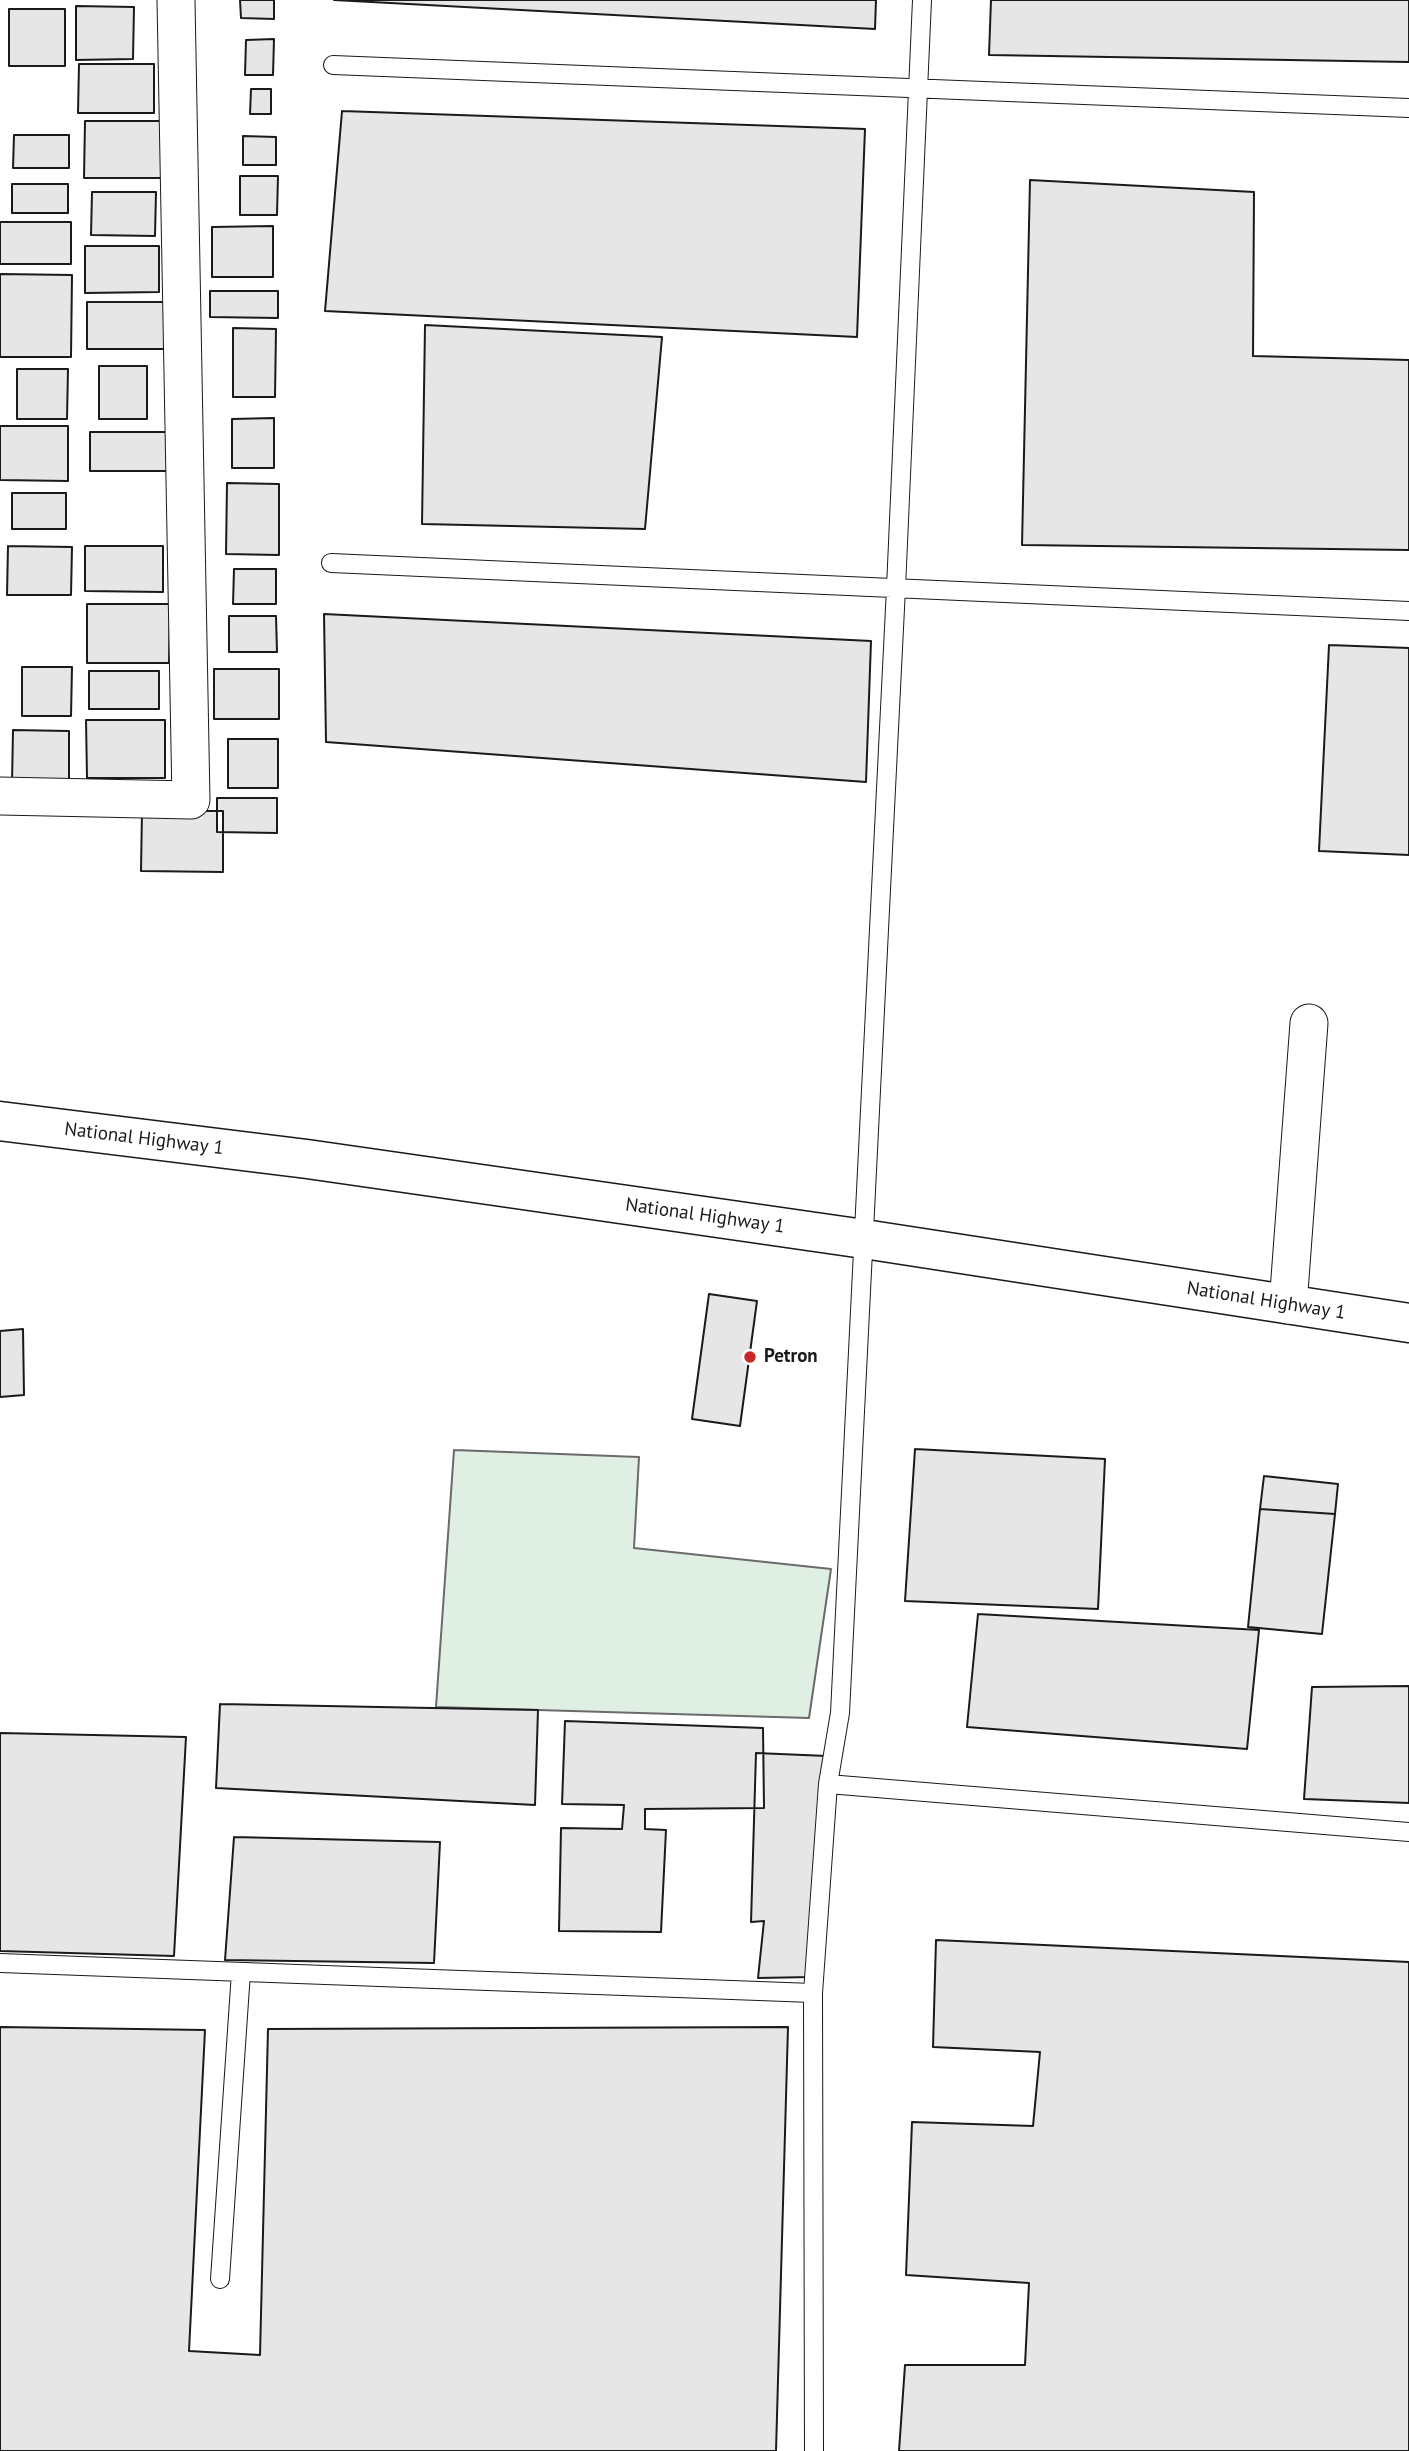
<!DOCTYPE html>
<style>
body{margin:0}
canvas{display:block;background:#fff}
</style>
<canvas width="1409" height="2451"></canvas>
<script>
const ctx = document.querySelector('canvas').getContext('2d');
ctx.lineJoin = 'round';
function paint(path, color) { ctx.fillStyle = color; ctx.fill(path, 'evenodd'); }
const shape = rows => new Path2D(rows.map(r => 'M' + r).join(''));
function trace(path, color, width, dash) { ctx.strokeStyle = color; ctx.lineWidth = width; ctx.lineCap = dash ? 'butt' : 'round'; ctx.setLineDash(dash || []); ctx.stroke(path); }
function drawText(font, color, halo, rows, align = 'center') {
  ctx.font = font + ' "PT Sans",sans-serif'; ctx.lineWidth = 5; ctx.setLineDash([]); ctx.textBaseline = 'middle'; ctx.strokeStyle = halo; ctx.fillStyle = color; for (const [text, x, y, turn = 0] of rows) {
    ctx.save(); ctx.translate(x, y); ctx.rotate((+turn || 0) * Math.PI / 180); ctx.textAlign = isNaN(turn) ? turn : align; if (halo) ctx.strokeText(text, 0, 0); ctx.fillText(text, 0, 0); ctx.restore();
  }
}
const green = shape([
 [454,1450,639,1457,634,1548,831,1569,809,1718,436,1707,454,1450]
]);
paint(green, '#e0efe3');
trace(green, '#6a6a6a', 2);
const building = shape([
 [240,0,274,0,274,19,241,18,240,0],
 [334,0,876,0,875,29,334,0],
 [991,0,1409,0,1409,62,989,55,991,0],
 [76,6,134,7,133,59,76,60,76,6],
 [9,9,65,9,65,66,9,66,9,9],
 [274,39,273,75,245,75,246,40,274,39],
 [79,64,154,64,154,113,78,113,79,64],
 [251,89,271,89,271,114,250,114,251,89],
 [342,111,865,129,857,337,325,311,342,111],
 [85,121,162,121,162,178,84,178,85,121],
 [14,135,69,135,69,168,13,168,14,135],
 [243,136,276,137,276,165,243,165,243,136],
 [240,176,278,176,277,215,240,215,240,176],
 [1030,180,1254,192,1253,356,1409,360,1409,550,1022,545,1030,180],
 [12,184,68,184,68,213,12,213,12,184],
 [92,192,156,192,155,236,91,235,92,192],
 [0,222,71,222,71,264,0,264,0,222],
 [273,226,273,277,212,277,212,227,273,226],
 [85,246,159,246,159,292,85,293,85,246],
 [0,274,72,275,71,357,0,357,0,274],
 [210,291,278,291,278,318,210,317,210,291],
 [87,302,164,302,164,349,87,349,87,302],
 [425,325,662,337,645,529,422,524,425,325],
 [233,328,276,329,275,397,233,397,233,328],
 [99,366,147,366,147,419,99,419,99,366],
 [17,369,68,369,67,419,17,419,17,369],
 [274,418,274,468,232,468,232,419,274,418],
 [0,426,68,426,68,481,0,480,0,426],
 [90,432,173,432,173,471,90,471,90,432],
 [227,483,279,484,279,555,226,554,227,483],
 [12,493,66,493,66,529,12,529,12,493],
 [8,546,72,547,71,595,7,595,8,546],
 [85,546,163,546,163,592,85,591,85,546],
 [234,569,276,569,276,604,233,604,234,569],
 [87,604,170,604,169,663,87,663,87,604],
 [324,614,871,641,866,782,326,742,324,614],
 [229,616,276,616,277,652,229,652,229,616],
 [1329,645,1409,648,1409,855,1319,851,1329,645],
 [22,667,72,667,71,716,22,716,22,667],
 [214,669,279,669,279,719,214,719,214,669],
 [89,671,159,671,159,709,89,709,89,671],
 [86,720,165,720,165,778,87,778,86,720],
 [13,730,69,731,69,783,12,783,13,730],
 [228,739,278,739,278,788,228,788,228,739],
 [217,798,277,798,277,833,217,832,217,798],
 [142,811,223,811,223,872,141,871,142,811],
 [709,1294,757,1301,740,1426,692,1419,709,1294],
 [23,1329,24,1395,0,1397,0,1331,23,1329],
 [915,1449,1105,1459,1098,1609,905,1601,915,1449],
 [1264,1476,1338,1484,1335,1514,1260,1509,1264,1476],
 [1260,1509,1335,1514,1322,1634,1248,1627,1260,1509],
 [978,1614,1259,1630,1247,1749,967,1727,978,1614],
 [1409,1686,1409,1803,1304,1799,1312,1687,1409,1686],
 [220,1704,538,1710,535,1805,216,1788,220,1704],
 [565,1721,763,1728,764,1808,645,1809,645,1829,666,1830,661,1932,559,1931,561,1828,622,1829,624,1805,562,1804,565,1721],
 [0,1733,186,1737,174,1956,0,1951,0,1733],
 [756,1753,827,1756,811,1977,758,1978,764,1921,751,1922,756,1753],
 [234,1837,440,1842,434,1963,225,1960,234,1837],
 [936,1940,1409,1962,1409,2451,899,2451,905,2365,1025,2365,1029,2283,906,2275,912,2122,1033,2126,1040,2052,933,2047,936,1940],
 [0,2027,205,2030,189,2351,260,2355,268,2029,788,2027,776,2451,0,2451,0,2027]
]);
paint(building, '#e6e6e6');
trace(building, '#1a1a1a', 2);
const service = shape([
 [333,65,1409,108],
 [331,563,1409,611],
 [828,1784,1409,1832],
 [0,1963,813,1993],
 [220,2279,241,1972],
 [814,2451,813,1993,828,1784,840,1713,896,588,922,0]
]);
const minor = shape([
 [0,796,191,800,176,0],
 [1288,1305,1309,1023]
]);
const trunk = shape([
 [0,1121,307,1159,864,1239,1409,1323]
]);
trace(service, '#1a1a1a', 20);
trace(minor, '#1a1a1a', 39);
trace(trunk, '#1a1a1a', 41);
trace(service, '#fff', 18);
trace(minor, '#fff', 37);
trace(trunk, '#fff', 38);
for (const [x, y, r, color] of [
 [750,1357,7,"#c62828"]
]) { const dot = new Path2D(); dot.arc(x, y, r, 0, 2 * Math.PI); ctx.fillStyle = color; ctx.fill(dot); trace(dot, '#fff', 2.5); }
drawText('19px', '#1a1a1a', '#fff', [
 ["National Highway 1",144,1139,7],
 ["National Highway 1",705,1216,8],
 ["National Highway 1",1266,1301,9]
]);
drawText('bold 19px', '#1a1a1a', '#fff', [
 ["Petron",764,1357]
], 'left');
</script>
